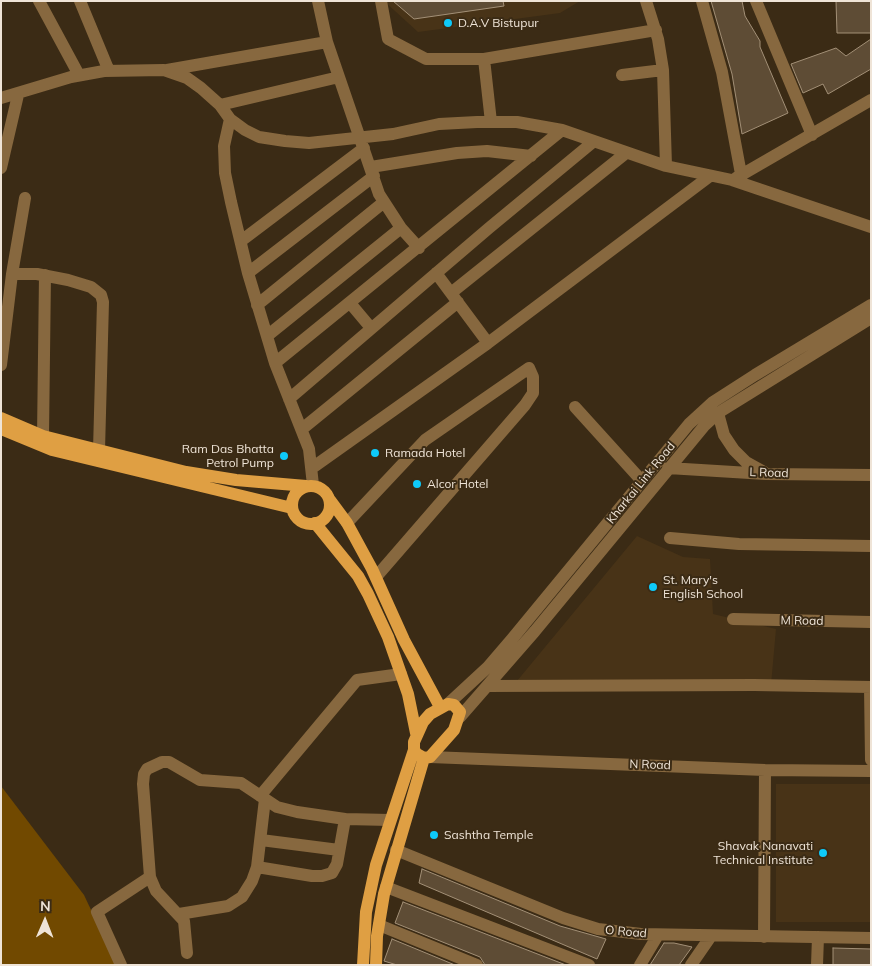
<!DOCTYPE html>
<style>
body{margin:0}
#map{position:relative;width:872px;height:966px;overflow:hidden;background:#3b2b15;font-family:Mulish,sans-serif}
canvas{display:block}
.frame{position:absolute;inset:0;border:2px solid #efe4d7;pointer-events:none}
.north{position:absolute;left:20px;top:896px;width:50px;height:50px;-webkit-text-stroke:4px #3b2b15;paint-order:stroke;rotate:1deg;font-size:14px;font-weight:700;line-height:20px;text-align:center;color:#efe4d7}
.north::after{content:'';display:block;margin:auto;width:18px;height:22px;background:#efe4d7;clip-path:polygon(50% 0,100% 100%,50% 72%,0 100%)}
</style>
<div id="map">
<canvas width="872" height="966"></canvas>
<div class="frame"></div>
<div class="north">N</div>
</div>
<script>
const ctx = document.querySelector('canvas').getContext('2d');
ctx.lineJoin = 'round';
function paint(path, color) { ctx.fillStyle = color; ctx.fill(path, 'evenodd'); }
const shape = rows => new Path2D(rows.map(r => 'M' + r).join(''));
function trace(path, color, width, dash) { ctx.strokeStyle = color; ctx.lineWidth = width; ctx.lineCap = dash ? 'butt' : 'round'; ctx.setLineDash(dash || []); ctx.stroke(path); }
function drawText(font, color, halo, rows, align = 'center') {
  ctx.font = font + ' Mulish,sans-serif'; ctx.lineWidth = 4; ctx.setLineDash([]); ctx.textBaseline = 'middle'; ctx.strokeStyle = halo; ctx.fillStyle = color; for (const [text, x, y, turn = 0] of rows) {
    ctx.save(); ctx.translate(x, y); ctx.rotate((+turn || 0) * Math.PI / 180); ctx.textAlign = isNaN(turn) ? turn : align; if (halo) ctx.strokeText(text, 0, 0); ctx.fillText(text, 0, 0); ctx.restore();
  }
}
paint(shape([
 [384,1,580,1,560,13,418,32],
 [637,536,683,557,710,559,713,614,776,629,771,685,512,687],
 [776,784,871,784,871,922,776,922]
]), '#483317');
paint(shape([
 [1,786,84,895,117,965,1,965]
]), '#714900');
const building = shape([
 [393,1,503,1,504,6,414,19,393,1],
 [711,1,742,1,745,16,760,41,760,47,788,113,742,134,732,74,711,1],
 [836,1,871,1,871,33,837,33,836,1],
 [871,39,871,69,828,94,823,84,803,93,791,64,836,48,846,56,871,39],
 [422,869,560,926,606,939,597,959,419,883,422,869],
 [403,902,566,965,485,965,480,957,395,923,403,902],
 [392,939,455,965,397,965,384,961,392,939],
 [664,943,674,943,692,947,679,965,650,965,664,943],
 [833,948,871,949,871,965,833,965,833,948]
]);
paint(building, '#5e4c35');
trace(building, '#a39077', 1);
trace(shape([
 [39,1,79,75],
 [80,1,109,71],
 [318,1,327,42,379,194,401,228,419,248],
 [381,1,388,39,426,59,484,59],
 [646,1,658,39,663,70,666,166],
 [702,1,722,72,741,174],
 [756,1,812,135],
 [167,70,327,42],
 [622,75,663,70],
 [1,98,71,77,104,71,164,70,187,78,201,88,220,105,230,119,245,130,259,137,285,141,309,143,393,134,439,124,477,122,517,122,562,130,666,166,732,180,871,227],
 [220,105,339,77],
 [230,119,224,146,225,173,231,202,248,273,275,363,309,449,313,485],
 [491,122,484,59,656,30],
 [371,167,457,153,487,151,531,156],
 [1,168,18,95],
 [736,178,871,100],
 [241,241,364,148],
 [248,273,374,176],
 [436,273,488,343],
 [12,274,37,274,68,280,91,287,101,295,103,302,99,450],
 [451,293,626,153],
 [350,303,371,328],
 [257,305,384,202],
 [267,336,401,228],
 [275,363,562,130],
 [1,365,12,274,25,198],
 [289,399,489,228,593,142],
 [575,407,642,481],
 [718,413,724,435,734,450,746,462,764,472],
 [302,429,458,302],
 [43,436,45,275],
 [312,468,488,343,710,176],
 [668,468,766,474,871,475],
 [347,523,425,440,529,368,533,377,533,393,525,405,376,577],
 [670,538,739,544,871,546],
 [733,619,871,622],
 [487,686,754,685,871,687],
 [870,687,871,760],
 [448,704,488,667,512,639,689,424,713,402,755,375,871,305],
 [460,717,535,631,705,425,718,413,871,318],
 [430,757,765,770,871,771],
 [260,796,357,680,401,674],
 [261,840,339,850],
 [396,850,563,918,598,929,641,934,871,938],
 [257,867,312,876,322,876,332,873,337,864,345,819],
 [386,887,589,965],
 [179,914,228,906,242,897,252,881,257,867,265,799],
 [379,925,477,965],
 [764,937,765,770],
 [187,953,184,921,156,891,150,877,143,784,144,774,147,769,162,762,169,762,200,780,241,783,277,807,297,812,345,819,390,820],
 [121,965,97,912,150,877],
 [640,965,658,935],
 [691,965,711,936],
 [817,965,818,937]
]), '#87683f', 12);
trace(shape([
 [1,418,43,436,186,472,236,480,306,486],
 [1,429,52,450,292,508],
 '292 505a19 19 0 1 1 38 0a19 19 0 1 1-38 0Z',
 [330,500,347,523,372,569,404,640,440,707],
 [315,523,358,576,368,594,388,637,408,694,416,733],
 [448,704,454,705,460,712,454,730,430,757,424,758,417,754,414,750,414,742,423,722,430,714,448,704],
 [363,965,366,912,376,865,414,750],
 [376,965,377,936,384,894,424,758]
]), '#df9f43', 12);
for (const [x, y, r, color] of [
 [448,23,5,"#0ecafa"],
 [375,453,5,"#0ecafa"],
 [284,456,5,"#0ecafa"],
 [417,484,5,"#0ecafa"],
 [653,587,5,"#0ecafa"],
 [434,835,5,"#0ecafa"],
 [823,853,5,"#0ecafa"]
]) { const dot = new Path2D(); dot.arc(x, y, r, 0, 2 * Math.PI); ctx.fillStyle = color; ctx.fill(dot); trace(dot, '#3b2b15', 2); }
drawText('12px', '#efe4d7', '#3b2b15', [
 ["D.A.V Bistupur",458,23],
 ["Ram Das Bhatta",274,449,"right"],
 ["Petrol Pump",274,463,"right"],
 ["Ramada Hotel",385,453],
 ["Alcor Hotel",427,484],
 ["St. Mary's",663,580],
 ["English School",663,594],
 ["Sashtha Temple",444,835],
 ["Shavak Nanavati",813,846,"right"],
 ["Technical Institute",813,860,"right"]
], 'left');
drawText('12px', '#efe4d7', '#3b2b15', [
 ["L Road",769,473,2],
 ["Kharkai Link Road",641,483,-51],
 ["M Road",802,621,1],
 ["N Road",650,765,2],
 ["O Road",626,932,5]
]);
</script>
